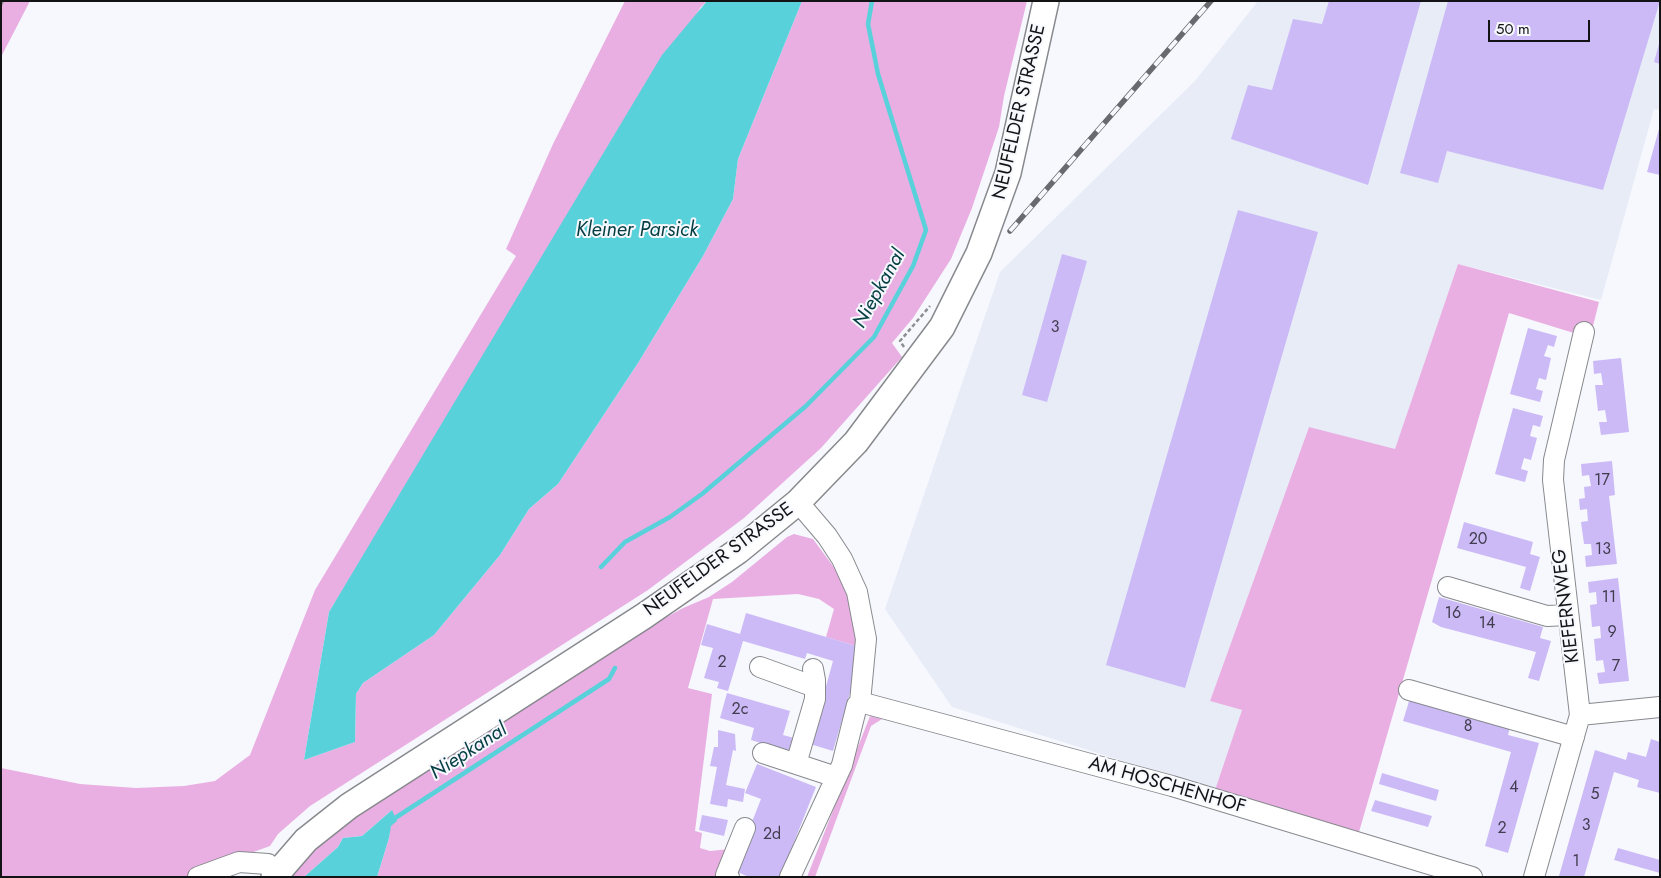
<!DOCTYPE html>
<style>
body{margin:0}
#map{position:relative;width:1661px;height:878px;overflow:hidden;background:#f6f8fd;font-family:Jost,sans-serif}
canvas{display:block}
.frame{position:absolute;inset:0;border:2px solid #131315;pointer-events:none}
.scale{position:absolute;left:1488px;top:20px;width:102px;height:22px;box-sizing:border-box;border:2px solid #131315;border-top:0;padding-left:6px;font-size:15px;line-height:18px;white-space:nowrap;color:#131315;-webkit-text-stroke:4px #f6f8fd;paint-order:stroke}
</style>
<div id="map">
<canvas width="1661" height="878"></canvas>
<div class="frame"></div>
<div class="scale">50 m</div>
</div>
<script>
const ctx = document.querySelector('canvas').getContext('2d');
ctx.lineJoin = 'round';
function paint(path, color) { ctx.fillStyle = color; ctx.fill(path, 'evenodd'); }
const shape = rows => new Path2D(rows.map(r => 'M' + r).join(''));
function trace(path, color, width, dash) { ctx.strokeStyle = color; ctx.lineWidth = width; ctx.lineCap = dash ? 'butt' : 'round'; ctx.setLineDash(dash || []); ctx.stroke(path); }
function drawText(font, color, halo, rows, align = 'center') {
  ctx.font = font + ' Jost,sans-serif'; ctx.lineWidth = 4; ctx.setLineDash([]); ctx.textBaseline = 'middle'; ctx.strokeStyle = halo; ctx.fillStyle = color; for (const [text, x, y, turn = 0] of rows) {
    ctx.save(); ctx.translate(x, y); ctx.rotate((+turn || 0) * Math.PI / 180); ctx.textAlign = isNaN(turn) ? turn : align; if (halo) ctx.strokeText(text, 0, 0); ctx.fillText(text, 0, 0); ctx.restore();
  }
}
paint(shape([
 [1258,1,1660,1,1660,110,1654,109,1601,300,1458,264,1395,450,1309,427,1210,701,1242,710,1215,790,952,707,885,609,1000,272,1195,81]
]), '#e7ecf7');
paint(shape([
 [1,1,30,1,1,57],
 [625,1,707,1,701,7,329,612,304,760,355,742,356,694,363,683,434,635,500,555,529,509,558,484,638,363,703,256,733,199,738,159,802,1,1027,1,1004,96,999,127,972,208,951,259,913,318,892,343,902,357,821,448,744,518,648,590,310,806,278,834,270,846,185,877,1,877,1,768,80,784,136,788,184,786,215,781,250,755,315,590,516,256,506,249,553,144],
 [1458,264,1599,302,1590,338,1509,313,1359,832,1215,790,1242,710,1210,701,1309,427,1395,449],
 [794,534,813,539,847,585,863,648,826,637,834,609,819,599,798,594,713,599,688,688,712,694,695,831,702,833,700,848,710,851,730,849,719,877,377,877,389,838,392,810,362,836,343,838,338,847,304,877,285,877,315,843,638,633,683,608,709,597,732,582,787,537],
 [870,716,882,719,871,726,815,877,807,877]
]), '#e9afe3');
paint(shape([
 [707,1,802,1,738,159,733,199,703,256,638,363,558,484,529,509,500,555,434,635,363,683,356,694,355,742,304,760,329,612,662,55],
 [392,810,397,821,391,826,389,838,377,877,304,877,338,847,343,838,362,836]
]), '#59d1da');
trace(shape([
 [601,567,625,542,670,517,702,494,806,406,874,337,913,266,926,230,878,74,868,24,872,1],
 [392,820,609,679,615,668]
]), '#59d1da', 4.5);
paint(shape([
 [1329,1,1421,1,1368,185,1231,139,1248,85,1272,90,1293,19,1322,24],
 [1448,1,1660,1,1603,190,1447,151,1438,183,1400,173],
 [1659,44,1660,44,1660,64,1654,62],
 [1659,129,1660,129,1660,175,1647,172],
 [1238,210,1318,232,1185,688,1106,665],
 [1062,254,1087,261,1047,402,1022,395],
 [1528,328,1557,336,1554,347,1548,345,1544,356,1551,358,1546,380,1539,378,1536,389,1543,391,1540,402,1510,394],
 [1621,358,1629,432,1601,435,1599,422,1607,422,1605,410,1598,411,1595,385,1603,385,1601,373,1594,374,1593,361],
 [1513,408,1543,416,1540,427,1533,425,1530,436,1537,438,1531,460,1524,458,1521,469,1528,471,1525,482,1495,474],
 [1612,461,1615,495,1609,496,1617,564,1586,567,1585,556,1592,555,1591,544,1584,544,1581,522,1588,521,1587,509,1580,510,1579,499,1585,498,1584,487,1591,486,1589,475,1582,476,1581,464],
 [1464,522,1533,542,1530,554,1540,557,1530,591,1520,588,1526,567,1457,548],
 [1618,578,1629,681,1599,684,1597,673,1605,672,1603,660,1596,661,1594,639,1601,638,1600,626,1592,627,1590,605,1597,604,1596,592,1589,593,1588,582],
 [1439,597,1543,627,1540,638,1551,641,1539,681,1528,678,1536,652,1441,627,1432,622],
 [746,613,863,648,833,751,810,744,833,661,807,653,805,659,743,641,728,691,717,688,719,682,704,678,713,648,701,645,707,624,740,634],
 [727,693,790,711,783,735,798,739,793,753,751,740,754,728,720,718],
 [1410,698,1510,727,1508,735,1539,743,1508,853,1485,846,1511,752,1403,721],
 [718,730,735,734,736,751,733,750,726,785,745,789,743,802,728,799,727,807,710,804,717,767,710,766,714,747,718,747],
 [1651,739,1660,742,1660,793,1637,787,1639,780,1614,772,1584,877,1559,876,1595,750,1626,760,1628,752,1646,757],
 [757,764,816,787,780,877,749,877,733,870,761,799,745,793],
 [1382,773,1439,790,1436,801,1379,784],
 [1375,800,1432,816,1428,827,1371,811],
 [702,815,728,820,724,836,699,830],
 [1618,848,1660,860,1660,873,1614,860]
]), '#ccbaf7');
const minor = shape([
 [1448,587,1547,616,1568,615],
 [760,667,815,687],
 [1409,690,1574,737],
 [860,702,1172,786,1472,877],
 [1580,715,1660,707],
 [763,753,836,777],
 [796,764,815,699,815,680,813,669],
 [198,877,239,862,268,864,276,873],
 [729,877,726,875,745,828],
 [790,877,842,765,857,705,860,702,866,639,857,592,842,559,827,536,798,502],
 [1534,877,1580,715,1553,480,1554,460,1584,332]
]);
const major = shape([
 [274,877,306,840,349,806,644,616,738,551,798,502,856,442,942,327,979,253,1008,173,1046,1]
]);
trace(minor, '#87898d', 22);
trace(major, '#87898d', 28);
trace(shape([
 [1,5,3,1],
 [904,347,900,341,930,306]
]), '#8d8e92', 2.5, [4, 2.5]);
trace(minor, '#fff', 20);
trace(major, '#fff', 25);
const rail = shape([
 [1010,231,1211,1]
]);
trace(rail, '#696a6d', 5.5);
trace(rail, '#f6f8fd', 4, [11]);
drawText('16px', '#413d4e', null, [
 ["3",1055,328],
 ["17",1602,481],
 ["20",1478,540],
 ["13",1603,550],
 ["11",1609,598],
 ["16",1453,614],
 ["14",1487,624],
 ["9",1612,633],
 ["2",722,663],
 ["7",1616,667],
 ["2c",740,710],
 ["8",1468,727],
 ["4",1514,788],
 ["5",1595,795],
 ["3",1586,826],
 ["2",1502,829],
 ["2d",772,835],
 ["1",1576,862]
]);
drawText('19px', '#131315', '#f6f8fd', [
 ["NEUFELDER STRASSE",1020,112,-77],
 ["NEUFELDER STRASSE",719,560,-36],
 ["KIEFERNWEG",1567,606,-97],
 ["AM HOSCHENHOF",1167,786,16]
]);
drawText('italic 20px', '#043e42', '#f6f8fd', [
 ["Kleiner Parsick",637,231],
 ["Niepkanal",880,289,-61],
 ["Niepkanal",469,752,-33]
]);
</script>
